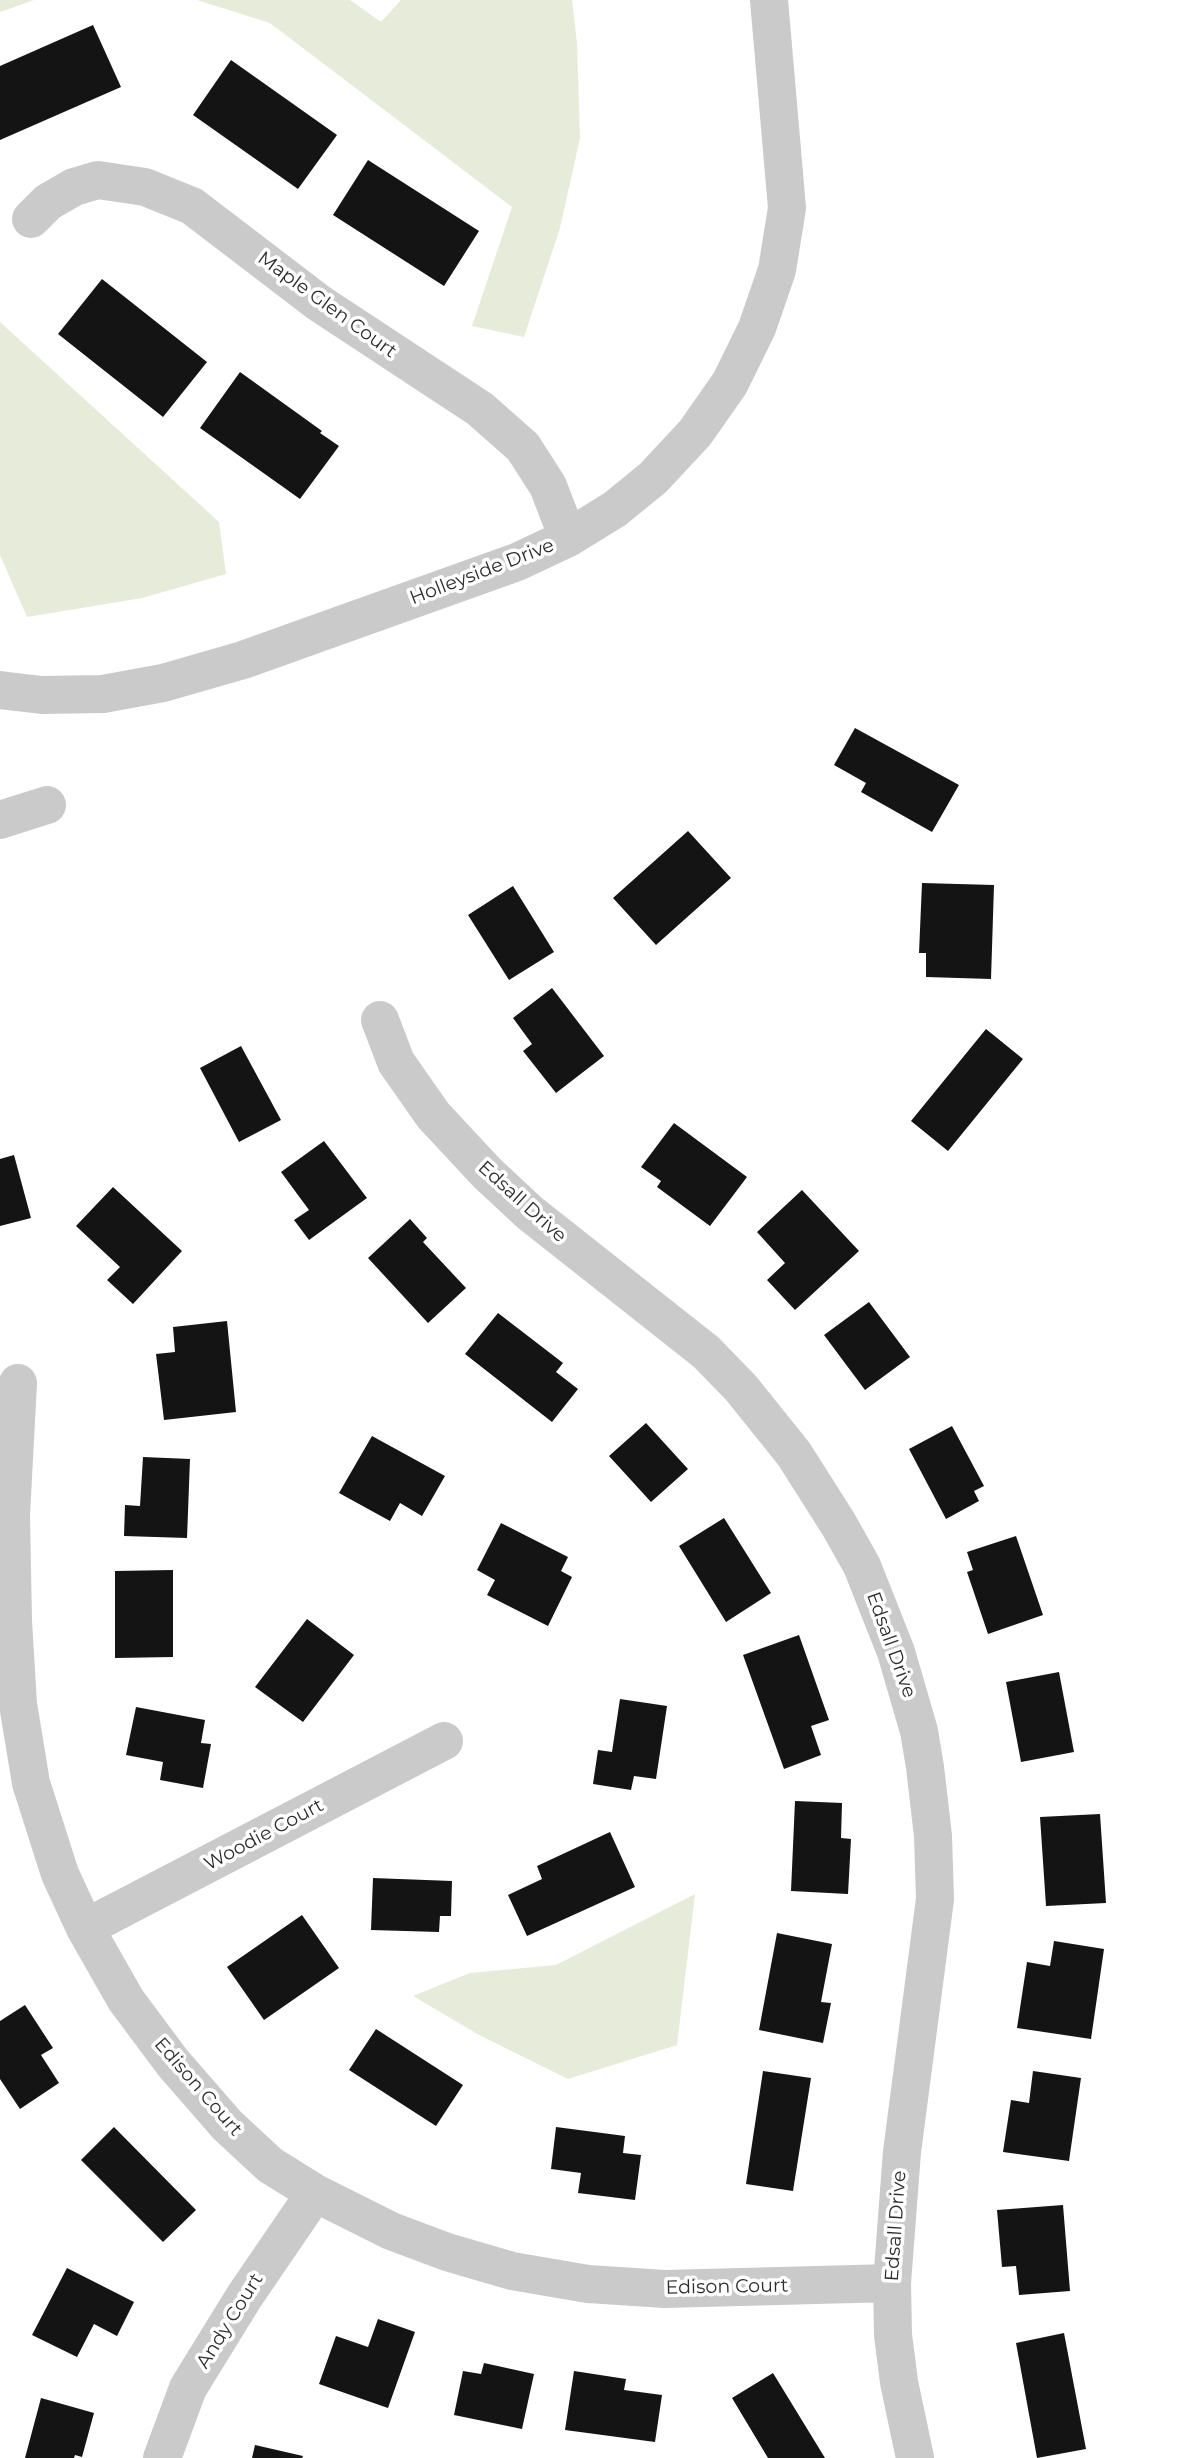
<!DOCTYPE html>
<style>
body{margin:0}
canvas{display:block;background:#fff}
</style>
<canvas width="1192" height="2458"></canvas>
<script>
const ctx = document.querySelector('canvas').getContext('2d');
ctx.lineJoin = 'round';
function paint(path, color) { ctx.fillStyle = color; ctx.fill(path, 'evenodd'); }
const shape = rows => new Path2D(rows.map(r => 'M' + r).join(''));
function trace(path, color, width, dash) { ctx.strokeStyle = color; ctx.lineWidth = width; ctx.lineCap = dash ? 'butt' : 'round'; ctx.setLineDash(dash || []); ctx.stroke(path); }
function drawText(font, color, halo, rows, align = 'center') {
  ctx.font = font + ' Montserrat,sans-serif'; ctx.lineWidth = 7; ctx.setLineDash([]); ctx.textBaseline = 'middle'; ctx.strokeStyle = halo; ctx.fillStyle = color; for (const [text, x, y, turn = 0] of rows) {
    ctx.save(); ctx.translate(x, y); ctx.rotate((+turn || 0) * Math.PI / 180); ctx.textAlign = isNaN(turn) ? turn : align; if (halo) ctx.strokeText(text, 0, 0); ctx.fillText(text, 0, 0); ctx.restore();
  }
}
paint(shape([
 [0,0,34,0,0,12],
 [197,0,350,0,381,22,401,0,572,0,577,43,580,138,560,228,524,337,472,326,512,207,270,23],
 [0,322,219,522,226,574,142,598,27,617,0,555],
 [695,1894,677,2045,568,2079,481,2036,413,1996,470,1973,556,1965]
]), '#e7ebd9');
paint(shape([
 [93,25,121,87,0,140,0,66],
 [231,60,337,135,298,189,193,115],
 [368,160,479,231,444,286,333,215],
 [102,279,207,362,163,417,58,334],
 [240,372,322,431,320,433,339,446,300,499,200,428],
 [855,728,959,785,932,832,861,792,866,783,834,765],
 [688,831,731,878,656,945,613,898],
 [922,883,994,885,991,979,926,977,926,953,919,953],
 [513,886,554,952,509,980,468,915],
 [552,988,604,1056,556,1093,523,1051,532,1044,513,1018],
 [986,1029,1023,1059,948,1151,911,1121],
 [241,1046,281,1120,239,1142,200,1068],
 [674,1123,747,1177,710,1226,657,1187,661,1181,641,1167],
 [324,1141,367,1198,309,1240,294,1220,309,1210,281,1172],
 [14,1155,31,1218,0,1226,0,1159],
 [113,1187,182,1251,133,1304,107,1280,120,1267,76,1226],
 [802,1190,859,1251,795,1310,767,1280,785,1263,757,1232],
 [410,1219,427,1238,423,1242,466,1288,428,1323,368,1258],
 [869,1302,910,1357,865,1390,824,1335],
 [498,1313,563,1363,556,1372,578,1389,552,1422,465,1354],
 [227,1321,236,1412,164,1420,156,1354,175,1352,173,1327],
 [646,1423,688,1469,651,1502,609,1456],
 [952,1426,984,1486,974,1491,979,1501,946,1519,909,1449],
 [372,1436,445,1476,422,1516,400,1503,390,1521,339,1493],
 [143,1457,190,1459,187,1538,124,1536,125,1505,140,1506],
 [724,1518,771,1593,726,1622,679,1546],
 [501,1523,568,1557,561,1571,572,1577,548,1626,487,1595,495,1580,477,1570],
 [1016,1536,1043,1615,988,1634,967,1572,973,1570,967,1552],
 [173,1570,173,1657,115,1658,115,1571],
 [307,1619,354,1655,303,1722,255,1687],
 [799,1635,829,1720,811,1726,821,1755,784,1769,743,1655],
 [1059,1672,1074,1752,1021,1762,1006,1682],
 [620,1699,667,1706,656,1779,634,1776,631,1790,593,1784,598,1750,612,1752],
 [136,1707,205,1720,201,1743,211,1744,203,1788,160,1780,163,1762,126,1755],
 [795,1801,842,1803,841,1838,851,1839,848,1894,791,1891],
 [1100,1814,1106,1903,1046,1906,1040,1817],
 [610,1832,635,1887,527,1936,508,1895,542,1879,537,1866],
 [373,1878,452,1881,451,1916,440,1916,439,1932,371,1930],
 [302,1915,339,1968,264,2020,227,1967],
 [777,1933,832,1944,821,2002,831,2003,823,2043,759,2030],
 [1054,1941,1104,1949,1091,2039,1017,2028,1027,1962,1050,1966],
 [25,2005,53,2048,41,2055,59,2083,20,2109,0,2079,0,2021],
 [376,2029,463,2085,436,2126,349,2070],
 [763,2071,811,2078,793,2191,746,2184],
 [1033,2071,1081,2078,1069,2161,1003,2152,1011,2100,1029,2103],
 [114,2127,196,2210,163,2242,81,2160],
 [556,2127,625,2136,623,2153,641,2155,635,2200,578,2193,581,2173,551,2169],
 [1063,2205,1070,2291,1019,2295,1016,2266,1002,2267,997,2210],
 [67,2268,134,2302,117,2336,94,2324,77,2357,32,2335],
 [378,2319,415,2332,388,2408,319,2384,336,2336,368,2347],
 [1064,2333,1086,2449,1037,2458,1016,2343],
 [484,2363,534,2374,522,2429,454,2415,463,2371,481,2374],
 [574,2371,626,2379,624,2390,662,2395,655,2442,565,2430],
 [773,2373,825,2458,768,2458,732,2398],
 [41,2398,94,2413,82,2457,75,2455,74,2458,25,2458],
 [255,2445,303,2456,302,2458,252,2458]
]), '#141414');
trace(shape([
 [31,219,48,202,74,187,98,180,145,187,192,206,319,303,480,409,523,447,548,486,568,538],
 [0,690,42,695,103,694,163,683,243,660,517,562,568,538,615,509,653,478,695,433,730,383,757,328,777,270,787,208,769,0],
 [0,820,47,805],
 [380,1020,396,1062,433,1115,487,1173,530,1213,706,1352,741,1388,794,1454,839,1525,862,1566,896,1652,919,1731,925,1767,933,1836,935,1899,902,2152,892,2283,893,2335,899,2382,915,2458],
 [18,1383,11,1515,13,1621,18,1704,31,1783,60,1874,85,1928,126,2000,173,2063,227,2125,270,2165,315,2193,391,2231,447,2252,512,2271,588,2284,665,2289,892,2283],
 [85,1928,444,1741],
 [162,2458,188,2388,244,2297,315,2193]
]), '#cacaca', 38);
drawText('19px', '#2d2d2d', '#fff', [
 ["Maple Glen Court",327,305,36],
 ["Holleyside Drive",482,572,-21],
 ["Edsall Drive",522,1202,42],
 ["Edsall Drive",891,1645,70],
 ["Woodie Court",264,1835,-28],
 ["Edison Court",198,2087,49],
 ["Edsall Drive",896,2226,-86],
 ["Edison Court",727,2287,-1],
 ["Andy Court",230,2321,-58]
]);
</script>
